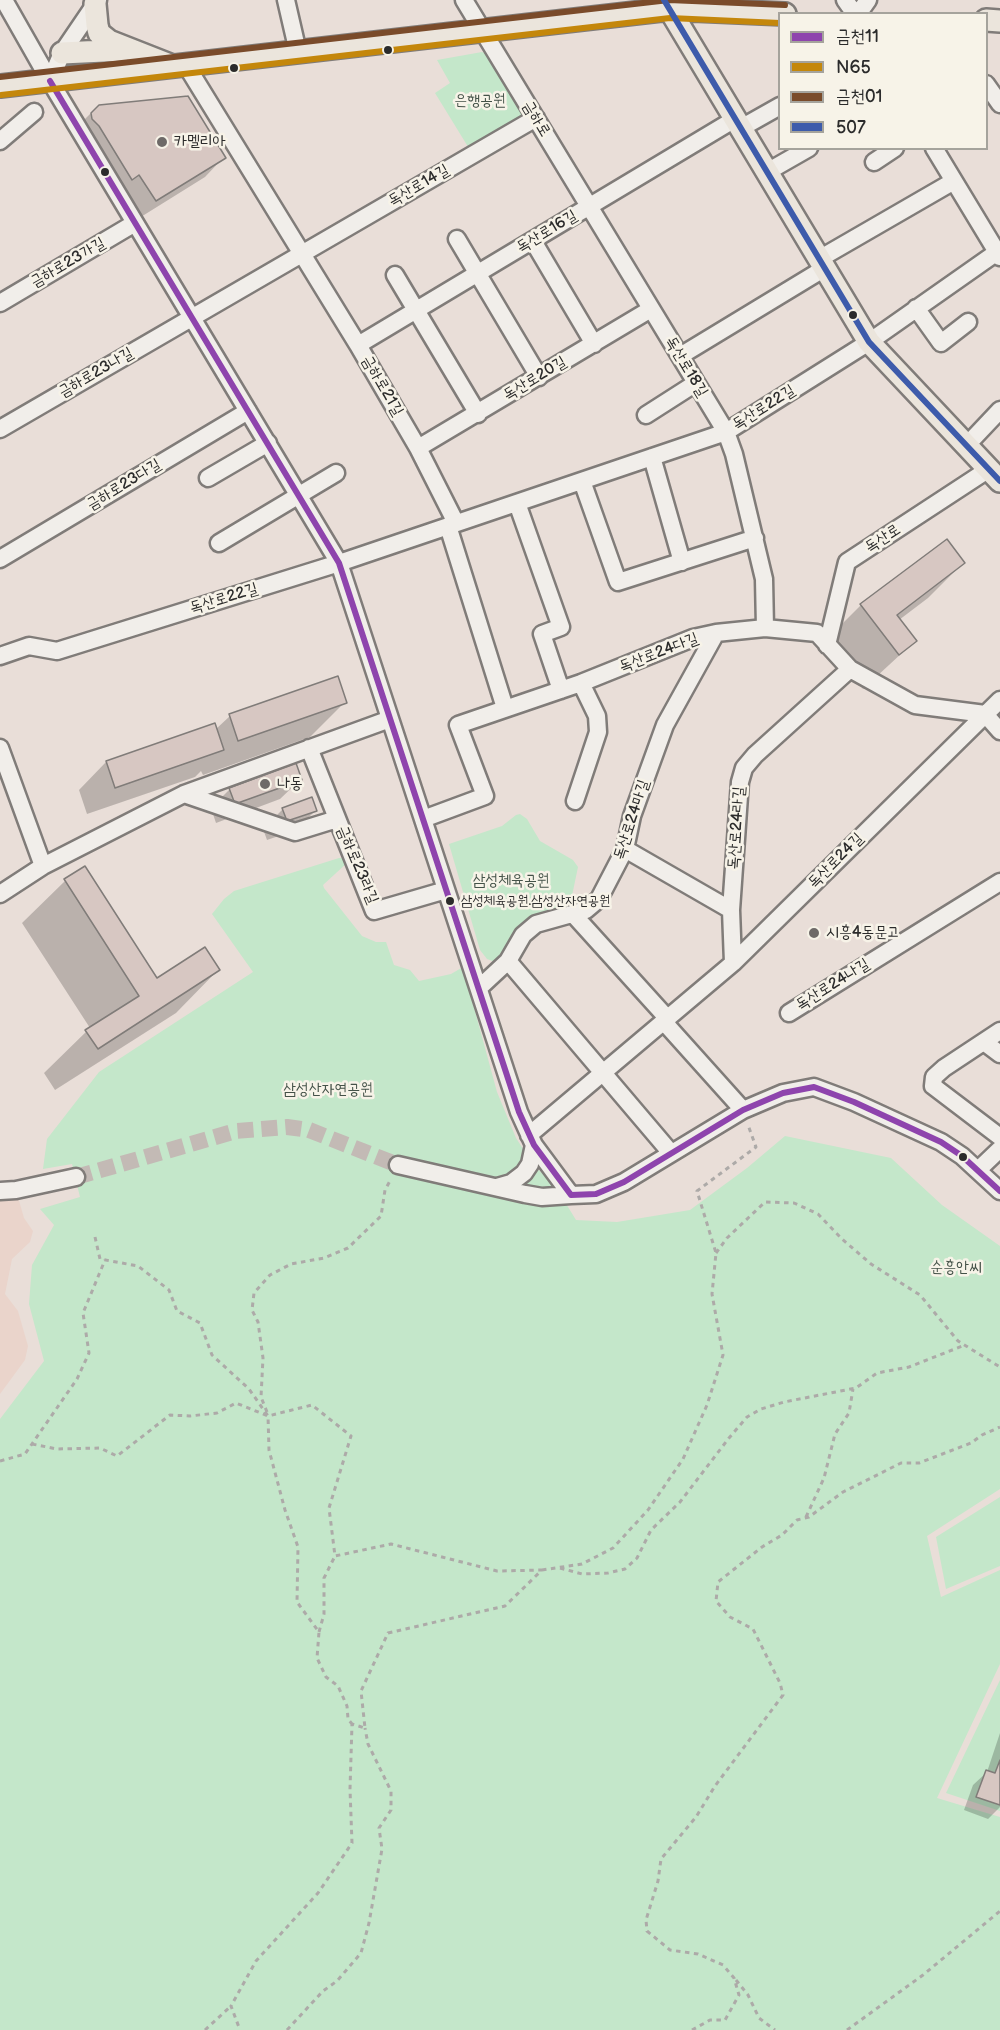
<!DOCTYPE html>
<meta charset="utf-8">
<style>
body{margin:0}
#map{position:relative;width:1000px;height:2030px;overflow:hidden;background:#e9ded8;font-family:"Balsamiq Sans","Poor Story",sans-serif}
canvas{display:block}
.legend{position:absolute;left:778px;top:12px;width:210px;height:138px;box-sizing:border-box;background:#f7f3e8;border:2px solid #a5a39c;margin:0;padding:8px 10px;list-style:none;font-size:18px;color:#2b2b2b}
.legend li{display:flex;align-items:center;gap:12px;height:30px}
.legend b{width:30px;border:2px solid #a5a39c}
</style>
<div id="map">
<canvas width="1000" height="2030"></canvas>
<ul class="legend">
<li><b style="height:8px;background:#8e44ad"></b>금천11</li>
<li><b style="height:8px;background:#c4870b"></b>N65</li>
<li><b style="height:8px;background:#7a4b2a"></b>금천01</li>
<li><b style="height:8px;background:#3d5bab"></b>507</li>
</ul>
</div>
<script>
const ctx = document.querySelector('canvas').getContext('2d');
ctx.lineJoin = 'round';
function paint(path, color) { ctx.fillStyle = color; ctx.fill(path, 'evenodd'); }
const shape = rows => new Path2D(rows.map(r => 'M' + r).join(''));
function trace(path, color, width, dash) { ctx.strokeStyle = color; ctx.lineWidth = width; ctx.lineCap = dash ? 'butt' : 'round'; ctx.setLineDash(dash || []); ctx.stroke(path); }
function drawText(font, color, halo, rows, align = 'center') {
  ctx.font = font + ' "Balsamiq Sans","Poor Story",sans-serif'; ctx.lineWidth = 5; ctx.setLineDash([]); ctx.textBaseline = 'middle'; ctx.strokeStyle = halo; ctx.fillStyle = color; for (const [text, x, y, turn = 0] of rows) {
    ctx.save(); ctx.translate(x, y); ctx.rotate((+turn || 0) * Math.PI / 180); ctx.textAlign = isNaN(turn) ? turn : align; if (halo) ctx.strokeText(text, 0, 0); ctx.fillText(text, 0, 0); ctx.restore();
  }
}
paint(shape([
 [16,1190,24,1218,33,1231,30,1242,12,1259,5,1294,18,1311,28,1346,25,1360,0,1394,0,1191]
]), '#ead4cb');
paint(shape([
 [482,52,495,58,525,112,518,120,470,150,435,93,450,83,437,60],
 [516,815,520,814,527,819,540,841,573,860,578,867,568,915,547,920,498,963,487,959,480,950,449,844,502,826],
 [339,858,345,858,347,863,323,885,324,888,362,936,376,942,386,942,394,965,410,970,419,981,451,974,463,967,497,1092,516,1138,535,1167,552,1181,576,1220,617,1222,690,1210,747,1168,785,1136,891,1158,942,1205,1000,1246,1000,1489,927,1536,941,1597,1000,1570,1000,1664,937,1798,1000,1817,1000,2030,0,2030,0,1419,44,1361,29,1304,32,1265,54,1225,40,1209,80,1197,72,1164,43,1169,47,1139,99,1072,253,972,212,914,224,899,234,891],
 [1000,1497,1000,1566,946,1589,936,1537],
 [1000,1680,1000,1811,946,1793]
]), '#c4e7ca');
paint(shape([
 [93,111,224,157,205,177,136,220,112,198,72,136,73,131],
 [963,563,928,598,899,620,915,641,863,689,826,640,861,605],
 [345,702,310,737,203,775,201,771,195,777,87,814,79,790,106,762,216,729,230,716],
 [300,780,280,799,216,823,211,808,230,789],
 [283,809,315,811,296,830,267,840,263,829],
 [84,868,157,980,218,970,176,1013,55,1090,44,1073,90,1028,22,923,65,881],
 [1000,1733,1000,1807,988,1819,964,1810,973,1785,987,1772]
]), '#0003');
const building = shape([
 [188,96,226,158,156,201,139,175,132,180,99,126,92,119,91,113,99,105,188,96],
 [947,539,965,563,897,615,917,641,899,655,860,604,947,539],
 [338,676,347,703,238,741,229,714,338,676],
 [215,723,224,750,115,788,106,761,215,723],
 [296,763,302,780,235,804,229,788,296,763],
 [312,797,317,811,287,821,282,808,312,797],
 [85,866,157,978,205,947,220,970,98,1049,85,1030,139,996,64,879,85,866],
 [1000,1760,1000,1805,976,1797,986,1770,995,1773,1000,1760]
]);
paint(building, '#d7c7c2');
trace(building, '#807c79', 1.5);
trace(shape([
 [76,1177,236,1131,287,1127,309,1130,398,1165]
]), '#c3bab5', 16, [16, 8]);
const minor = shape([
 [4,0,50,81,339,563,519,1112,534,1145,571,1195,596,1194,624,1182,743,1110,783,1093,814,1087,854,1102,941,1142,962,1156,1000,1191],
 [286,0,298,52],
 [464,0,726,432,734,454,764,579,765,628],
 [845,0,855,14],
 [858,14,868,0],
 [186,65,358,345,418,448,456,523],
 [50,81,62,53,98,0],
 [986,84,1000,104],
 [741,128,780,106],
 [0,141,34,112],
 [934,148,1000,257],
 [874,162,895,148],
 [767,172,809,148],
 [457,239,539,377],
 [533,241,594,344],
 [819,259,954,181],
 [395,275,478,414],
 [0,303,135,223],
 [916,308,941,343,968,322],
 [358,345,735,119],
 [680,356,825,268],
 [646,415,696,383],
 [0,429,536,118],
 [966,446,1000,410],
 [418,448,651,309],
 [652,457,682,562],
 [208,478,268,443],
 [582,481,618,582,755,538],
 [517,503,561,627,542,634,561,690],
 [448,526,505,708],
 [219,543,336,473],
 [0,559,248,411],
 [827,645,847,562,989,469],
 [0,656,29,646,57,651,339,563,726,432,869,342,1000,250],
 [0,748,43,866],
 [309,748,374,911,446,890],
 [184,794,295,832,337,819],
 [575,801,598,732,597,716,581,683],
 [423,819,485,796,458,725,581,683,693,638,716,633,765,628,817,633,850,669,915,705,985,714,1000,731],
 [625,849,731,910],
 [0,894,43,866,184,794,390,719],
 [573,914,668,1019],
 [508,961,671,1153],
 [733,963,731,910,740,782,744,768,755,755,850,669],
 [479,988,508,961,523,935,536,924,586,910,599,899,625,849,632,816,665,725,716,633],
 [789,1013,1000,882],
 [664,1022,743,1110],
 [1000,1031,944,1068,934,1077,933,1086,1000,1137],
 [984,1042,1000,1054],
 [529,1135,733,963,1000,700],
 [398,1165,525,1194,542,1197,571,1195],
 [978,1170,1000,1149],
 [497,1187,511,1183,524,1173,530,1164,534,1145],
 [0,1191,16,1190,76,1177]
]);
const major = shape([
 [664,0,869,342,1000,481],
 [95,4,97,25,99,33,109,41,170,65],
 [986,20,1000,21],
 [62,53,125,50],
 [0,86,670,9,785,14]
]);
trace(minor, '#807c79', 21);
trace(major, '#807c79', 26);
trace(shape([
 [95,1237,100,1259,138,1266,169,1290,177,1311,200,1323,212,1355,249,1389,268,1416,312,1405,351,1436,329,1508,335,1556,391,1544,497,1571,542,1570,505,1606,388,1633,361,1691,365,1728,352,1724,350,1789,352,1843,318,1893,256,1961,231,2006,240,2030],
 [716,1253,727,1238,765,1202,794,1203,818,1214,842,1239,871,1264,920,1295,958,1341,1000,1367],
 [267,1412,261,1397,263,1358,258,1322,252,1310,254,1293,270,1275,291,1264,324,1258,348,1248,381,1216,385,1190,391,1179],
 [32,1444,57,1449,100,1448,117,1456,170,1415,190,1416,217,1413,236,1403,268,1416,269,1450,285,1510,298,1547,297,1602,319,1632,317,1658,326,1677,338,1686,347,1706,348,1719,352,1724],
 [0,1461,25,1454,77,1379,89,1353,83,1313,105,1260],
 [806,1517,824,1478,835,1434,849,1413,853,1389],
 [560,1568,582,1574,608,1573,625,1569,637,1558,651,1530,680,1502,729,1438,747,1417,761,1409,784,1402,856,1388,877,1373,909,1367,965,1345],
 [542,1570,582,1564,613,1548,648,1510,683,1459,707,1405,723,1355,712,1294,716,1253,697,1191,756,1147,748,1125],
 [319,1632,324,1614,324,1578,335,1556],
 [736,1980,748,1995,759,2018,775,2030],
 [205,2030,231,2006],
 [287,2030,323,1991,337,1981,361,1953,369,1923,382,1849,379,1828,391,1810,391,1791,368,1744,365,1728],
 [692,2030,710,2020,725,2020,739,1995,734,1978,723,1965,698,1954,670,1950,647,1931,646,1920,658,1881,661,1859,696,1817,715,1786,783,1695,780,1683,753,1629,730,1617,716,1601,718,1582,762,1547,782,1535,797,1520,809,1517,843,1492,901,1463,919,1463,971,1443,982,1435,1000,1427],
 [847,2030,923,1975,1000,1911]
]), '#adaaa8', 3, [4.5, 4.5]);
trace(minor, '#f1eeea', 16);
trace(major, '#ebe5dc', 21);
trace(shape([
 [50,81,339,563,519,1112,534,1145,571,1195,596,1194,624,1182,743,1110,783,1093,814,1087,854,1102,941,1142,962,1156,1000,1191]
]), '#8e44ad', 6);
trace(shape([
 [1,95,670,18,780,23]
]), '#c4870b', 6);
trace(shape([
 [0,77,669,0,785,5]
]), '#7a4b2a', 6);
trace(shape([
 [664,0,869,342,1000,481]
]), '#3d5bab', 6);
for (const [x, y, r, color] of [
 [388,50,5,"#2b2b2b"],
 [234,68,5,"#2b2b2b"],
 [162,142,6,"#6e6a68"],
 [105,172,5,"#2b2b2b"],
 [853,315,5,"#2b2b2b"],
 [265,784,6,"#6e6a68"],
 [450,901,5,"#2b2b2b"],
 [814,933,6,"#6e6a68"],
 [963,1157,5,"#2b2b2b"]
]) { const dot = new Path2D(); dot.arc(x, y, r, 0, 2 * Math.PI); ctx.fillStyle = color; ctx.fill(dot); trace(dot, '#f7f3e8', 2); }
drawText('14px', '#2b2b2b', '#f7f3e8', [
 ["삼성체육공원.삼성산자연공원",461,901]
], 'left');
drawText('16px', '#445248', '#f7f3e8', [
 ["은행공원",480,101],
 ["삼성체육공원",511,881],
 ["삼성산자연공원",328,1090],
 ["순흥안씨",956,1268]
]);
drawText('16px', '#2b2b2b', '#f7f3e8', [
 ["금하로",536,119,59],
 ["독산로14길",419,186,-30],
 ["독산로16길",547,232,-31],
 ["금하로23가길",68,263,-30],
 ["독산로18길",686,367,59],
 ["금하로23나길",96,373,-30],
 ["독산로20길",535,379,-31],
 ["금하로21길",382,386,60],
 ["독산로22길",764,408,-32],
 ["금하로23다길",124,485,-31],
 ["독산로",883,539,-33],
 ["독산로22길",224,599,-17],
 ["독산로24다길",659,653,-21],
 ["독산로24마길",632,820,-72],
 ["독산로24라길",737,828,-86],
 ["독산로24길",836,861,-45],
 ["금하로23라길",357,865,67],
 ["독산로24나길",833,985,-32]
]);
drawText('16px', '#2b2b2b', '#f7f3e8', [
 ["카멜리아",174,142],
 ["나동",277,784],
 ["시흥4동문고",826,933]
], 'left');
</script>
